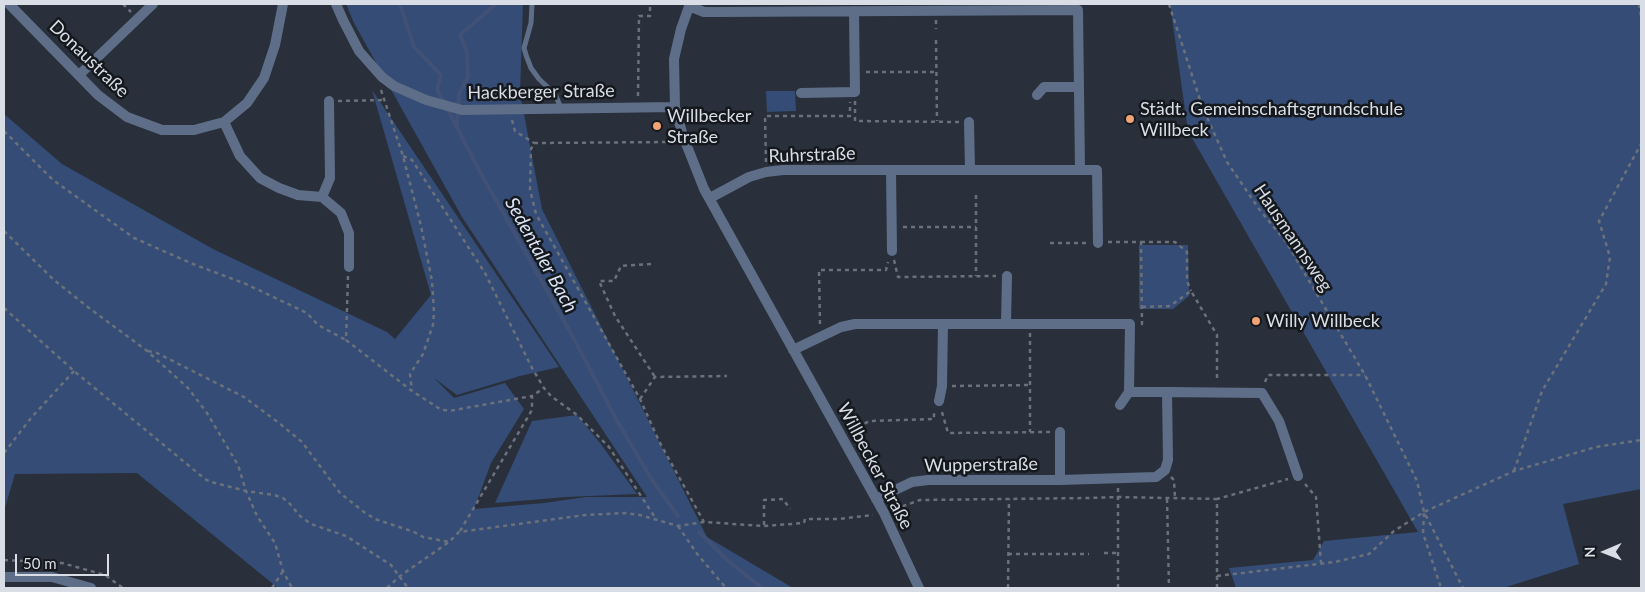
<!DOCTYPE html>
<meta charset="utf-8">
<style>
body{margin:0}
#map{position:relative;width:1645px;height:592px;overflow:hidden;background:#29303b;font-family:Lato,sans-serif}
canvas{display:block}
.frame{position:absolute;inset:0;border:5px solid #d9dde5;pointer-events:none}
.north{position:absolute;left:1580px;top:527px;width:50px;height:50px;-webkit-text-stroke:4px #15181d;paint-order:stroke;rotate:269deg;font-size:14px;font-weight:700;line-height:20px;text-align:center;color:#d9dde5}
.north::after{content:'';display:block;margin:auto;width:18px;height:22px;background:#d9dde5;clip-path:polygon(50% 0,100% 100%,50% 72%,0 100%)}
.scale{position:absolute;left:15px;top:554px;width:94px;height:22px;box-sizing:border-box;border:2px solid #d9dde5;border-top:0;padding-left:6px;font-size:15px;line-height:18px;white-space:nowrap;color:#d9dde5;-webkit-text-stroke:4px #15181d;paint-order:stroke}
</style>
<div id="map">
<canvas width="1645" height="592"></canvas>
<div class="frame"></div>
<div class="north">N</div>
<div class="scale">50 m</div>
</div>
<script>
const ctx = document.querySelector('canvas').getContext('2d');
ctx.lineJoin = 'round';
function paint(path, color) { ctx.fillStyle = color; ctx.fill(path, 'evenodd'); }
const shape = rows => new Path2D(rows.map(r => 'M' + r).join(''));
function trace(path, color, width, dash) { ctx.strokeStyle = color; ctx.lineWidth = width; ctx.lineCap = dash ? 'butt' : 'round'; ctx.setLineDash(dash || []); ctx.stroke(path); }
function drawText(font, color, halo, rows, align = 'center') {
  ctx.font = font + ' Lato,sans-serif'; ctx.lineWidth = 5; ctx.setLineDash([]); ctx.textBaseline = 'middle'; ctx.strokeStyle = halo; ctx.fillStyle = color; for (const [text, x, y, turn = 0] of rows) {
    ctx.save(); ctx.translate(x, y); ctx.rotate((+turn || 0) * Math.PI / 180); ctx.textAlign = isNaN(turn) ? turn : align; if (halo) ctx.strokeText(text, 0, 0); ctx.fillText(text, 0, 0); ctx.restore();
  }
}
paint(shape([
 [346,4,523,4,520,93,542,209,707,537,793,588,278,588,137,473,15,474,4,511,4,114,62,164,213,249,387,332,395,339,431,295,372,90,559,367,520,376,457,395,434,378,454,398,505,383,524,409,491,463,474,509,544,503,586,497,647,497,462,217,354,23],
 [1170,4,1641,4,1641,489,1563,504,1579,564,1503,588,1236,588,1229,568,1313,560,1324,541,1418,532,1188,131],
 [766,91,795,91,796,111,767,112],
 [1139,245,1188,245,1189,296,1173,309,1139,309],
 [577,415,600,443,637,494,566,497,495,503,532,421]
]), '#344c76');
trace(shape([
 [400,4,414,47,441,75,437,89,479,170,573,337,616,419,652,480,678,516],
 [457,127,459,94,468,77,467,52,460,35,496,4],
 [699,532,727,560,762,588]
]), '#415075', 4);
trace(shape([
 [123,4,131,12],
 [1169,4,1202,106,1227,162,1259,209,1286,242,1365,375,1417,481,1424,512,1463,588],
 [1639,4,1641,16],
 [936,20,936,29],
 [936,40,937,121],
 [866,72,937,72],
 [381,90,403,156,421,226,432,281,434,312,433,325,423,354,410,374,412,391],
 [638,96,639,16,650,16,650,4],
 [338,101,384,100],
 [855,101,855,121,959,122],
 [512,120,515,131,534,143],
 [4,131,53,180,134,238,193,264,246,284,307,313,318,325,346,340],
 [674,142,534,143,531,149,530,190,536,214,640,399,659,441,704,522],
 [403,156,412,160,485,273,532,368,544,388,551,396,577,415,609,447,656,519],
 [766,162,765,116,850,116,850,102],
 [976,195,976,276],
 [903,227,976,227],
 [4,231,54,280,89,308,146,350,188,388,207,413,238,465,246,491,257,516,275,543,283,571,292,588],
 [1108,242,1141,242,1142,324,1141,324],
 [1141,242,1175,242,1187,252,1187,281,1191,291],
 [1050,243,1087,243],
 [894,260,898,277,996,276],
 [651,264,621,266,614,281,599,281,615,316,655,377],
 [348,276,346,340,412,391,440,409,449,411,532,396],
 [1142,307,1170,306,1191,291,1217,335,1217,382],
 [4,308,74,371,205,479,211,482,246,491,274,495,283,498,290,504,300,516,311,524,346,536,391,565,408,588],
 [820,324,819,270,886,270,888,262],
 [1030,333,1030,432],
 [148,351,157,353,244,397,279,423,302,442,340,493,364,512,375,519,414,532,423,537,449,542],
 [1265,382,1268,375,1365,375],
 [952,386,1030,385],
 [640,399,655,377,727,376],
 [942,412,948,433,1050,432],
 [851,432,869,421,934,419,934,411],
 [4,453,31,418,74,371],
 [1514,471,1542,391,1606,284,1610,257,1599,221,1641,144],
 [1171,477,1174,480,1175,499],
 [1305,484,1316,497,1321,563],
 [1167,499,1169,588],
 [895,509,920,500,1088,498,1118,497,1217,499],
 [1424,513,1423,533,1441,588],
 [764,525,764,500,783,499,790,509],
 [678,526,698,555,726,588],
 [460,531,532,410,532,396,544,388],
 [1104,553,1118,553],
 [1008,554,1089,554],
 [4,560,62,563,105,575,123,588],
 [1217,576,1335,562,1369,554,1394,531,1424,512,1514,471,1596,447,1641,440],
 [272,588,283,571],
 [387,588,400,576,449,542,459,532,585,515,625,513,640,515,678,526,704,522,764,526,804,523,805,519,838,519,873,515],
 [1008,588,1009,499],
 [1118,588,1118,488],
 [1217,588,1217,499,1288,479]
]), '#6b717b', 2.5, [4, 4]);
trace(shape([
 [532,4,531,23,524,48,526,55,531,68,539,79,555,94,561,108]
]), '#5f6e88', 5);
trace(shape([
 [9,4,98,95,127,117,162,130,194,130,224,122,247,103,264,78,275,45,283,4],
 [336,4,343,20,359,51,382,77,394,86,426,100,462,110,675,107],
 [690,4,681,29,674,59,675,107,683,136,704,189,884,513,919,588],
 [689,6,704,12,717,12,1078,10,1080,170],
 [79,75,153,4],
 [801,93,855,92,854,11],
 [1037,95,1044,87,1078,87],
 [224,122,240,156,260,178,279,188,298,195,322,197,341,213,349,233,349,267],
 [969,122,970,170],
 [891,170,892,251],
 [322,197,330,178,329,101],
 [710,198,749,177,766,172,783,170,1097,170,1098,243],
 [1006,324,1007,276],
 [793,350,841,327,855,324,1130,324,1129,392,1167,392,1168,460,1165,470,1156,477,1060,480,928,480,912,482,876,499],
 [1167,392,1262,393,1279,421,1298,476],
 [939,401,942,386,943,324],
 [1120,405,1129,392],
 [1060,432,1060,480]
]), '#5f6e88', 10);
trace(shape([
 [4,577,52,577,91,588]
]), '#5f6e88', 10);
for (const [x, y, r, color] of [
 [1130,119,5,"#efa377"],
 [657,126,5,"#efa377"],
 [1256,321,5,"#efa377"]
]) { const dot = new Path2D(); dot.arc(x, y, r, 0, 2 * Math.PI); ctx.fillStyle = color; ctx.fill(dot); trace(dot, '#15181d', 2); }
drawText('18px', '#d9dde5', '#15181d', [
 ["Donaustraße",89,59,44],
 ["Hackberger Straße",541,92,-1],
 ["Ruhrstraße",812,155,-2],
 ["Hausmannsweg",1293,238,56],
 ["Wupperstraße",981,465,-1],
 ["Willbecker Straße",875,466,62]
]);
drawText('18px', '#d9dde5', '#15181d', [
 ["Städt. Gemeinschaftsgrundschule",1140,109],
 ["Willbeck",1140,130],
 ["Willbecker",667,116],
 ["Straße",667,137],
 ["Willy Willbeck",1266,321]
], 'left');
drawText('italic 19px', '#dae4f5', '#15181d', [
 ["Sedentaler Bach",541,255,61]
]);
</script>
